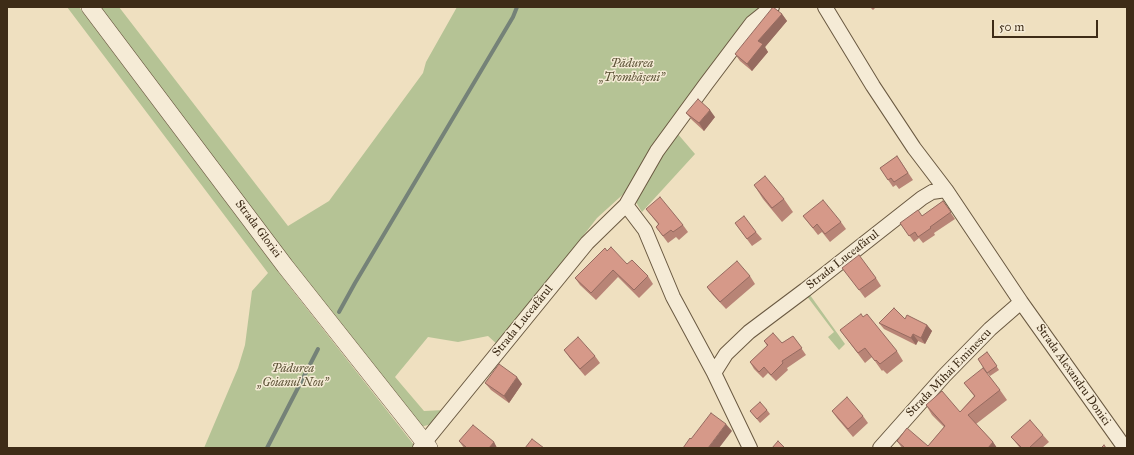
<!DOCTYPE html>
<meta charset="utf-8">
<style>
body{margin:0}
#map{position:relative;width:1134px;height:455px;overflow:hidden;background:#efe0c0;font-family:"IM FELL Great Primer",serif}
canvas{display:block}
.frame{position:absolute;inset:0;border:8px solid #3e2c17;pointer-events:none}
.scale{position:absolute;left:992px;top:20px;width:106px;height:18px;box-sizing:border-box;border:2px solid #3e2c17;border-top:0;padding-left:5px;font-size:12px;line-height:14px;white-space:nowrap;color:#3e2c17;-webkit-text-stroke:3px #f5ebd6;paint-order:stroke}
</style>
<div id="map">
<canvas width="1134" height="455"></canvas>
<div class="frame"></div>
<div class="scale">50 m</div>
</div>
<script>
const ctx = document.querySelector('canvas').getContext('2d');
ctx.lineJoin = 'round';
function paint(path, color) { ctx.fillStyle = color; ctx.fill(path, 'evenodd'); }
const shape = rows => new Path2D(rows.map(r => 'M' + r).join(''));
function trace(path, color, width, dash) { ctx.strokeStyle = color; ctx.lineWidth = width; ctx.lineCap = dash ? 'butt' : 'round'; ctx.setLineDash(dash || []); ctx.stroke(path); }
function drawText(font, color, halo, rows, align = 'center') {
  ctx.font = font + ' "IM FELL Great Primer",serif'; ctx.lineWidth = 3; ctx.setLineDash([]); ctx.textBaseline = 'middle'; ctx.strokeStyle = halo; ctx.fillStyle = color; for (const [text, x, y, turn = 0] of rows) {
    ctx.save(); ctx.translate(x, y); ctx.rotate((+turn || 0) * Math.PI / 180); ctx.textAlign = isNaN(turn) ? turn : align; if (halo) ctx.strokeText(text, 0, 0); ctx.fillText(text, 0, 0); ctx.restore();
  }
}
paint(shape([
 [67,7,79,7,293,291,414,445,413,448,204,448,238,368,245,345,252,291,268,273],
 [98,7,119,7,288,226,329,201,423,73,426,62,457,7,765,7,630,188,597,218,498,345,488,336,458,342,428,337,395,377,424,411,444,410,432,424,420,427,266,228],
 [677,133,695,154,642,212,634,199],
 [806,295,810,295,845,344,839,350,828,337,834,332]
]), '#b5c395');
trace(shape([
 [339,312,355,283,513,17,517,7],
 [267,448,318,349]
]), '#758278', 4);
const minor = shape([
 [825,7,873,86,914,148,946,190,1021,302,1125,448],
 [626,205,645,230,673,297,714,373,750,448],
 [714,373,726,354,749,332,805,290,922,198,932,192,946,190],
 [420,448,587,243,626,205,657,151,706,84,752,23,772,7],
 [880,448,944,376,990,329,1021,302]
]);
const tertiary = shape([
 [90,7,285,266,429,448]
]);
trace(minor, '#6a5941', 16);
trace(tertiary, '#6a5941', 18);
trace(minor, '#f5ebd6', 14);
trace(tertiary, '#f5ebd6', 17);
paint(shape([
 [870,7,876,7,873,10],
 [782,14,787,21,765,47,768,52,752,71,740,61,735,54],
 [686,113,715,117,704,131,692,120],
 [897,156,913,180,899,189,896,185,893,187,880,168],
 [754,185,784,199,793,212,782,222,763,199],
 [943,201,955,219,934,233,935,235,923,243,919,238,914,242,900,223,922,216],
 [646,209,683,225,688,232,679,240,676,237,668,243,656,227,658,224],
 [803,216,841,222,846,229,830,242,822,232,818,235],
 [735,223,756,232,762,239,752,246],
 [607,251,627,264,648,276,653,284,639,298,618,277,596,300,580,285,575,278],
 [848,275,876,278,881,286,865,298],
 [750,276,755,284,726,309,712,294,707,287],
 [863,317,897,351,903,361,887,374,883,370,882,371,872,357,865,363,840,330],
 [905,319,927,325,932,331,925,344,918,341,916,345,884,329,879,323],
 [793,336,806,355,787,368,788,370,776,381,768,373,763,378,754,369,750,362,767,346,764,341,782,343],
 [564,350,595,356,600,363,585,376,569,357],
 [987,352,999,370,990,376,978,359],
 [485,383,522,384,509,403,491,390],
 [964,383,1000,390,1007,400,976,424,993,442,997,448,902,448,897,441,928,446,944,427,932,415,926,405,960,412,974,396],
 [767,410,770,414,760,423,750,411],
 [832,411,863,416,868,423,853,437,837,418],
 [1043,435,1049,442,1042,448,1020,448,1011,437],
 [459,441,494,442,497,448,464,448]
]), '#b88476');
paint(shape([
 [782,14,787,21,765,47,768,52,752,71,747,64,758,41],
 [710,110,715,117,704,131,699,123],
 [927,325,932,331,925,344,921,338],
 [913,334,918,341,916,345,911,338],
 [517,377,522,384,509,403,504,396],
 [726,424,732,431,719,448,708,448],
 [494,442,497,448,489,448],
 [993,442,997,448,988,448]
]), '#966b60');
const building = shape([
 [773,7,782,14,758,41,763,44,747,64,735,54,773,7],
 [698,99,710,110,699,123,686,113,698,99],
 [897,156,908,173,894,182,891,178,888,180,880,168,897,156],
 [765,176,784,199,772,208,754,185,765,176],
 [660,197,683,225,673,232,671,230,663,236,656,227,659,224,646,209,660,197],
 [823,200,841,222,825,234,817,224,813,228,803,216,823,200],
 [943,201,951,212,930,227,931,228,918,237,915,232,909,236,900,223,918,210,922,216,943,201],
 [744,216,756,232,747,239,735,223,744,216],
 [611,247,627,264,632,260,648,276,634,290,613,270,591,293,575,278,605,248,607,251,611,247],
 [859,255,876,278,859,290,842,268,859,255],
 [737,261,750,276,720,302,707,287,737,261],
 [894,308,905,319,907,315,927,325,921,338,913,334,911,338,879,323,894,308],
 [861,314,863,317,867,314,897,351,880,364,876,360,875,361,865,348,858,353,840,330,861,314],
 [773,333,782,343,793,336,802,348,782,361,783,363,771,375,764,367,759,372,750,362,768,345,764,341,773,333],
 [578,337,595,356,580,369,564,350,578,337],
 [987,352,997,366,987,373,978,359,987,352],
 [499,364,517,377,504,396,485,383,499,364],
 [983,368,1000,390,968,415,993,442,988,448,905,448,897,441,907,428,928,446,945,426,926,405,942,391,960,412,975,396,964,383,983,368],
 [847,397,863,416,848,429,832,411,847,397],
 [760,402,767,410,757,419,750,411,760,402],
 [711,413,726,424,708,448,683,448,690,438,691,439,711,413],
 [1030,420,1043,435,1029,448,1022,448,1011,437,1030,420],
 [473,425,494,442,489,448,467,448,459,441,473,425],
 [532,439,544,448,525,448,532,439],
 [778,441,785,448,772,448,778,441],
 [1104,445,1106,448,1101,448,1104,445]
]);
paint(building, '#d69989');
trace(building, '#966b60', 1);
drawText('italic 12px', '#5c5236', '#f5ebd6', [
 ["Pădurea",632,64],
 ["„Trombășeni”",632,78],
 ["Pădurea",293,369],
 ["„Goianul Nou”",293,383]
]);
drawText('12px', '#3e2c17', '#f5ebd6', [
 ["Strada Gloriei",258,229,53],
 ["Strada Luceafărul",843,260,-38],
 ["Strada Luceafărul",523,321,-51],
 ["Strada Mihai Eminescu",949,373,-46],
 ["Strada Alexandru Donici",1073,375,55]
]);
</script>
